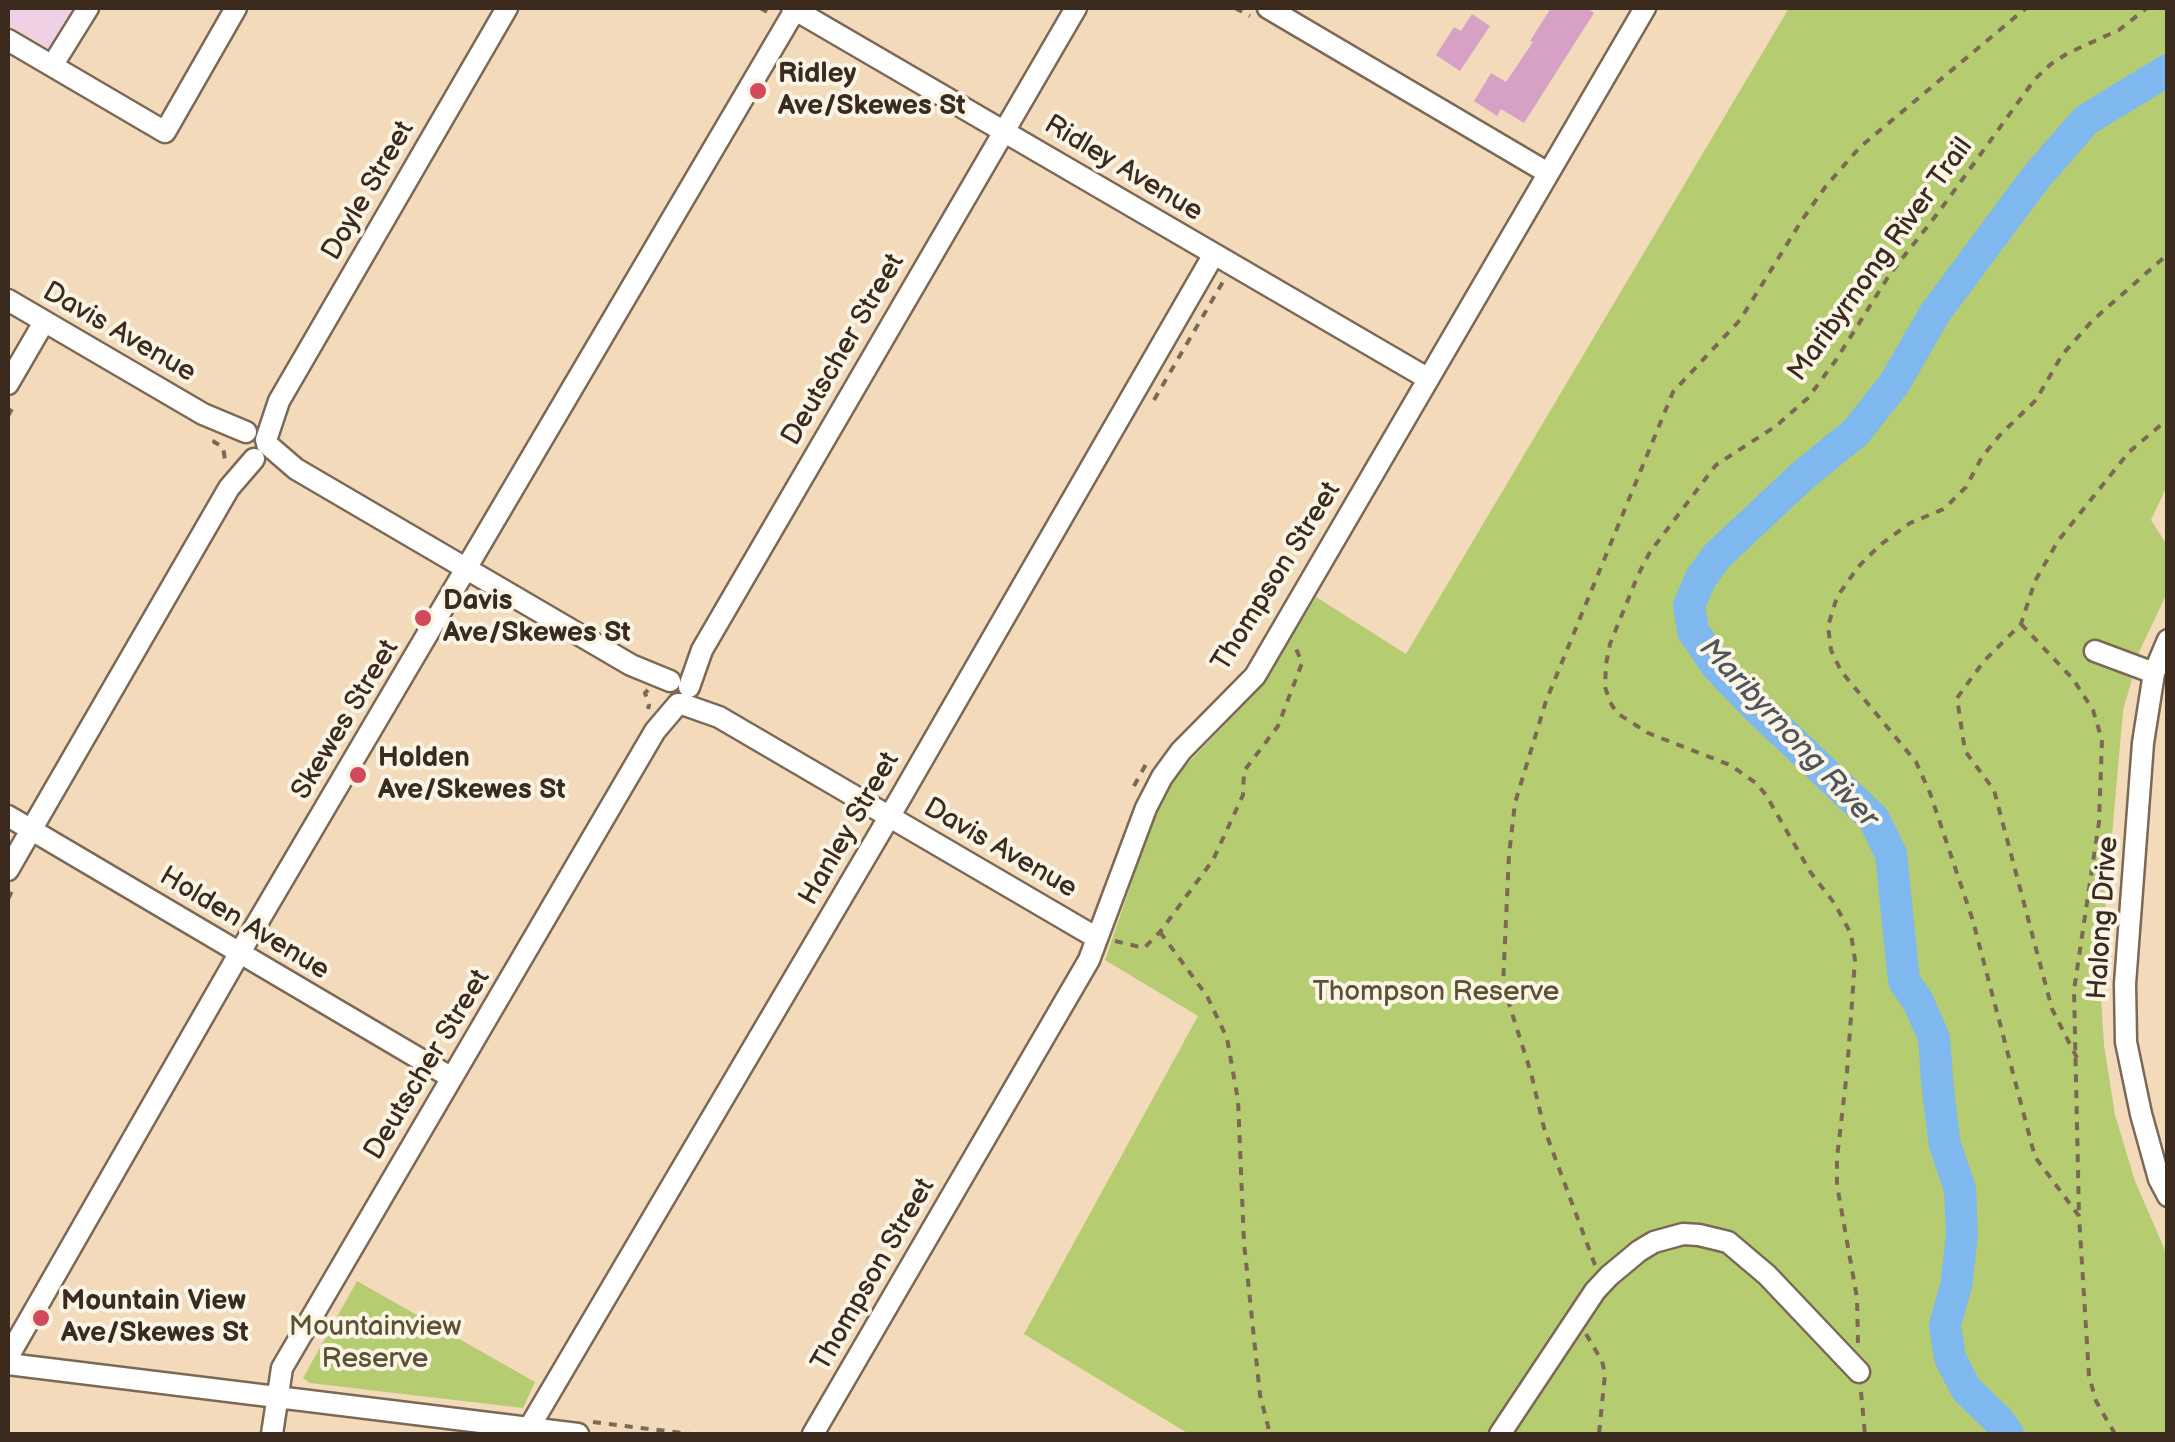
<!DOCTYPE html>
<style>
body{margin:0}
#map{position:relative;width:2175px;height:1442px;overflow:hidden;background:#f2daba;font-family:"Balsamiq Sans",sans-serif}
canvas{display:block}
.frame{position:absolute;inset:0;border:10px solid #3b2a1e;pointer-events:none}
</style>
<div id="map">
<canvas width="2175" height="1442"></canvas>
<div class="frame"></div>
</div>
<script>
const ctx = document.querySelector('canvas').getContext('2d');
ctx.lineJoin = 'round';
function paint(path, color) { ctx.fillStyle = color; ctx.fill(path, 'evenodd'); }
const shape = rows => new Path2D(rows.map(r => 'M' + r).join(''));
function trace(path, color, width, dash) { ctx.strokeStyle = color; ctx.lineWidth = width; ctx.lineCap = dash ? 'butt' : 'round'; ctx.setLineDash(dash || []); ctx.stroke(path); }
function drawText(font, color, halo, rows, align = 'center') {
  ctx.font = font + ' "Balsamiq Sans",sans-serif'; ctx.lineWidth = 8; ctx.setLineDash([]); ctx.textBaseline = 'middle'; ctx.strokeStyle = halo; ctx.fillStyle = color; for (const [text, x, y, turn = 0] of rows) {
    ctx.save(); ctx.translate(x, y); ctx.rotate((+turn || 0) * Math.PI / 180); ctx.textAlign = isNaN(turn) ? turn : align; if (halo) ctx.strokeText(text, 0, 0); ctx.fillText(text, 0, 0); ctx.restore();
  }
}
paint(shape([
 [8,8,81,8,56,52,8,24]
]), '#f0d0e5');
paint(shape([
 [1789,8,2167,8,2168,484,2151,520,2167,545,2167,593,2140,650,2123,711,2103,936,2101,998,2104,1045,2115,1115,2135,1181,2167,1255,2167,1434,1189,1434,1024,1334,1198,1016,1105,960,1164,788,1262,686,1316,597,1406,654],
 [357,1281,535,1382,523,1408,310,1383,303,1378]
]), '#b5cc71');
trace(shape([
 [2008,1434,1999,1421,1966,1389,1950,1358,1945,1325,1956,1286,1962,1235,1960,1189,1945,1145,1938,1091,1934,1038,1918,1001,1904,981,1891,854,1874,819,1754,705,1716,665,1693,631,1689,605,1701,578,1717,556,1801,477,1856,432,1894,384,1935,313,2037,176,2086,120,2168,70]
]), '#7eb8ef', 32);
paint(shape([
 [1551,8,1587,8,1594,13,1524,123,1501,109,1497,116,1474,101,1491,73,1506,82,1533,42,1530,41],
 [1472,14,1490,26,1460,71,1436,55,1454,27,1461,31]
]), '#d7a1c6');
const minor = shape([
 [792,8,1427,378],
 [1268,8,1548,173],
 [8,40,165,132,236,8],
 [52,66,88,8],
 [8,300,203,414,246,432],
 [8,384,44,322],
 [266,440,279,401,507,8],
 [267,444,296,469,631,665,670,681],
 [2168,640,2154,673,2143,743,2125,984,2126,1042,2141,1114,2159,1179,2168,1196],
 [2095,651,2154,673],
 [689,687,702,650,1076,8],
 [682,704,719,717,1097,938],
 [8,816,452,1078],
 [8,870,229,488,254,459],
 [8,1357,239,954,795,10],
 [8,1364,578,1434],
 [529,1428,898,802,1214,254],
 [272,1434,282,1368,655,731,678,704],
 [813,1434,1089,960,1146,808,1162,777,1181,751,1255,676,1645,8],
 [1500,1434,1595,1291,1609,1276,1639,1251,1654,1242,1683,1234,1699,1235,1728,1242,1767,1275,1859,1372]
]);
trace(minor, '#7b6855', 25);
trace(shape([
 [760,8,773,15],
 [1235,8,1250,16],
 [1154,400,1224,280],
 [8,416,15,403],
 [215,440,214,442,223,447,225,460,229,462],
 [2021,624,2073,679,2093,710,2102,740,2099,822,2074,990,2079,1215],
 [648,690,645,693,649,705,648,709],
 [1134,786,1146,764],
 [8,899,13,889],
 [1160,932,1207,996,1227,1038,1238,1100,1244,1243,1260,1395,1270,1434],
 [1115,941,1144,948,1160,932,1213,860,1243,795,1244,771,1278,726,1302,663,1295,646],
 [2077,1058,2052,1009,1994,790,1965,751,1957,698,1984,661,2021,624,2035,581,2058,541,2129,452,2168,419],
 [1595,1265,1544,1128,1531,1073,1503,985,1509,855,1515,803,1546,701,1673,392,1740,320,1802,220,1826,186,1860,147,2026,8],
 [1586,1334,1602,1361,1605,1374,1599,1434],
 [1858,1343,1857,1298,1837,1185,1837,1158,1847,1072,1855,960,1851,934,1835,904,1811,873,1766,795,1756,783,1730,765,1648,733,1617,713,1610,702,1605,687,1606,664,1610,644,1638,575,1650,552,1716,465,1776,426,1808,398,1836,360,1890,274,1938,213,2035,79,2051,64,2068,53,2119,30,2147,8],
 [1861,1392,1865,1434],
 [593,1422,690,1434],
 [2115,1434,2096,1401,2089,1376,2079,1216,2035,1157,1973,921,1930,793,1916,762,1841,671,1831,650,1828,626,1837,597,1858,567,1880,545,1910,523,1944,509,1966,487,1982,457,2000,435,2036,400,2062,355,2093,320,2168,254]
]), '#7b6855', 4, [8, 8]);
trace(minor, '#fff', 20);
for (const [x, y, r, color] of [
 [758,91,10,"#d1495b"],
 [423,618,10,"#d1495b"],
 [358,775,10,"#d1495b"],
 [41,1318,10,"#d1495b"]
]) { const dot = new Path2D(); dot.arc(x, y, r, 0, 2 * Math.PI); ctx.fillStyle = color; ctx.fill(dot); trace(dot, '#fcf5e5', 4); }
drawText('bold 28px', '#3b2a1e', '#fcf5e5', [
 ["Ridley",778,75],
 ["Ave/Skewes St",778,107],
 ["Davis",443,602],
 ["Ave/Skewes St",443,634],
 ["Holden",378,759],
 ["Ave/Skewes St",378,791],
 ["Mountain View",61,1302],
 ["Ave/Skewes St",61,1334]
], 'left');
drawText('28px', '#3b2a1e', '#fcf5e5', [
 ["Ridley Avenue",1123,169,31],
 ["Doyle Street",369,191,-60],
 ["Maribyrnong River Trail",1881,260,-54],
 ["Davis Avenue",119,333,30],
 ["Deutscher Street",844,350,-60],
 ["Thompson Street",1277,577,-58],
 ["Skewes Street",346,720,-59],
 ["Hanley Street",850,829,-60],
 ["Davis Avenue",1000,849,30],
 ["Halong Drive",2104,918,-86],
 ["Holden Avenue",244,924,31],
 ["Deutscher Street",428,1065,-59],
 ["Thompson Street",874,1275,-60]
]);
drawText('28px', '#5a5233', '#fcf5e5', [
 ["Thompson Reserve",1436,993],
 ["Mountainview",375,1328],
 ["Reserve",375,1360]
]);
drawText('italic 30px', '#4f555d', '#fcf5e5', [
 ["Maribyrnong River",1788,734,47]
]);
</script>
